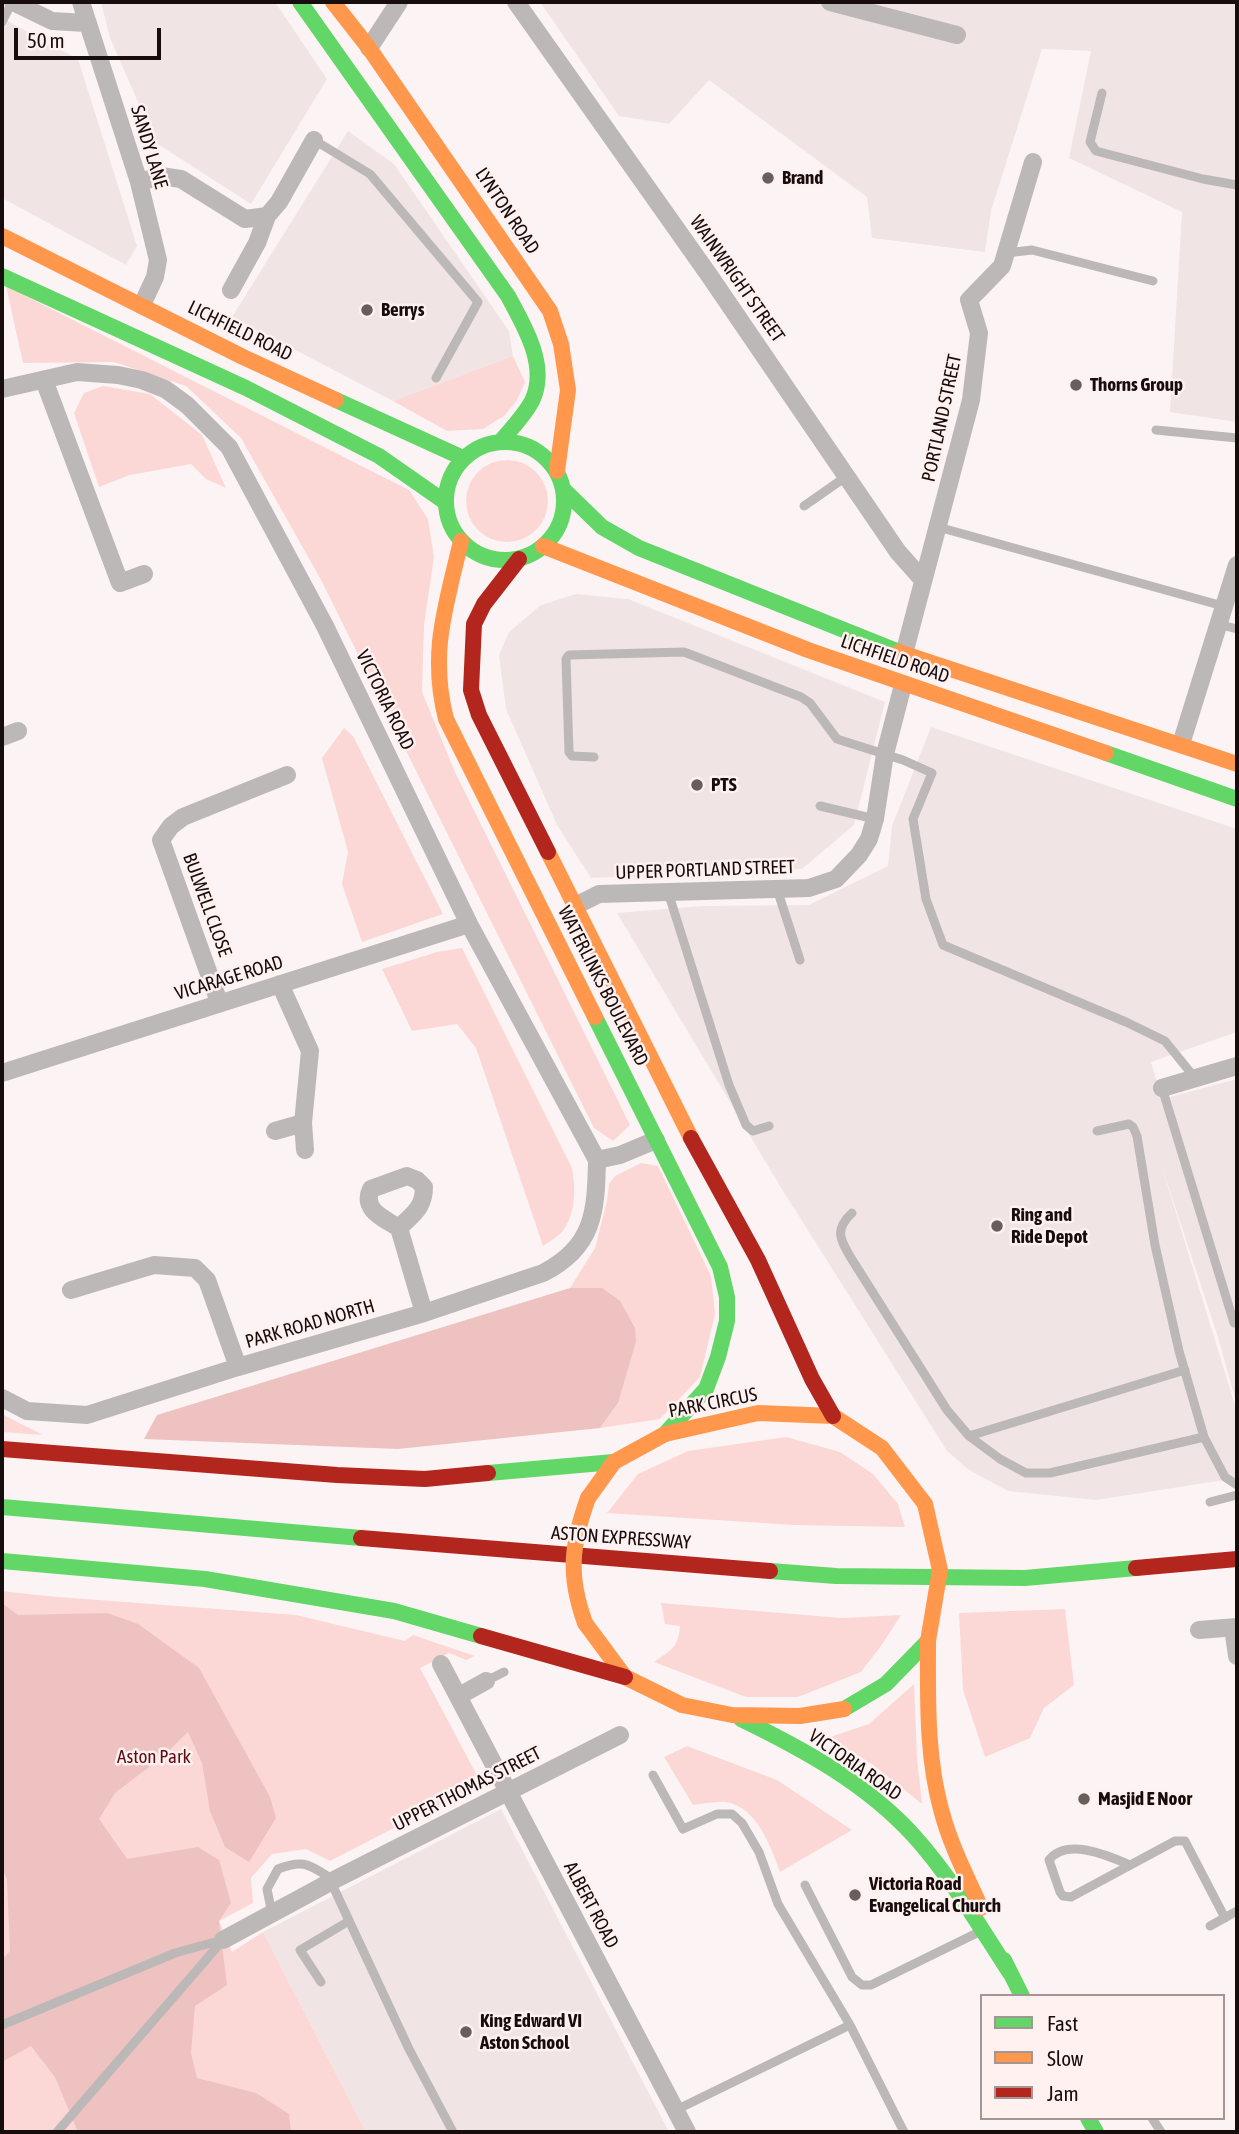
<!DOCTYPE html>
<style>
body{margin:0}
#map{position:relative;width:1239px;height:2134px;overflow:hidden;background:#fcf4f4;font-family:"Asap Condensed",sans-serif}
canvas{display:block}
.frame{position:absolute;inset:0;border:4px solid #180d0d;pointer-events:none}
.legend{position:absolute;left:980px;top:1994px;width:245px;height:126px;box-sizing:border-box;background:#fff1f0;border:2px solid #a39695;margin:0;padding:9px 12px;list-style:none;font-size:21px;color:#180d0d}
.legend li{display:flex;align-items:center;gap:14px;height:35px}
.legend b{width:35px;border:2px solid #a39695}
.scale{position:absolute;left:14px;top:28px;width:147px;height:32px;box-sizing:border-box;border:4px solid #180d0d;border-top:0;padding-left:9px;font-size:21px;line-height:24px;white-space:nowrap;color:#180d0d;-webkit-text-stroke:5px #fff1f0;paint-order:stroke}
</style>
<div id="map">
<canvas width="1239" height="2134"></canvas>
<div class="frame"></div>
<ul class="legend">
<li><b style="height:9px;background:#63d668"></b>Fast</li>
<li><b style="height:9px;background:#ff974d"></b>Slow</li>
<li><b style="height:9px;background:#b3261e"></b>Jam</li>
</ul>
<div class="scale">50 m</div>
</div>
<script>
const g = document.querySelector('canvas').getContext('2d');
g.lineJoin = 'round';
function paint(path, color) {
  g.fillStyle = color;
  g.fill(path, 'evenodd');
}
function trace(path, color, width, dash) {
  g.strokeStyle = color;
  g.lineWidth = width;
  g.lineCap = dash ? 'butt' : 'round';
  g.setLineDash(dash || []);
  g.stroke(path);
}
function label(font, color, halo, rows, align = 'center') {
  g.font = font + ' "Asap Condensed",sans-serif';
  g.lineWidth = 5;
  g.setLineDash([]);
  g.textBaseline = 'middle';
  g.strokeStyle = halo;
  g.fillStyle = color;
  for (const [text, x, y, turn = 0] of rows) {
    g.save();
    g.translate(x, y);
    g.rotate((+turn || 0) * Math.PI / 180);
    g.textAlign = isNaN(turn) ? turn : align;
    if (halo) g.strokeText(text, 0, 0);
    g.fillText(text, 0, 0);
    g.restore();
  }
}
paint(new Path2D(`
 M101 2H275L327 79 251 204 156 143 110 38Z
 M540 2H1237V422L1170 412 1182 212 1069 158 1091 51 1042 49 991 211 985 252 872 238 867 197 709 80 669 124 619 116Z
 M2 18 78 59 137 246 126 265 2 198Z
 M348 131 394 164 509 331 513 356 393 401 232 317Z
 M576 594 628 599 885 702 854 825 802 869 591 878 557 825 506 709 499 655 509 632 541 605Z
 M931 727 1237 829V1032L1151 1062 1162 1099 1237 1079V1406L1218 1337 1161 1164 1237 1412V1478L1096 1500 1008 1491 969 1470 947 1451 780 1186 617 913 702 906 809 905 888 866 892 826Z
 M501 1809 669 2132H366L263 1932Z`), '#f1e4e4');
paint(new Path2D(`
 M6 286 409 490 428 519 434 557 424 625 422 692 455 772 630 1125 613 1141 594 1128 320 578 241 438 186 386 114 362 23 363Z
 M513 356 525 382 517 400 505 415 483 429 447 431 393 401Z
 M103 386 150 394 202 435 226 488 206 479 191 464 130 475 99 487 74 413 84 393Z
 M466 501a41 41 0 1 1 82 0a41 41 0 1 1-82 0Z
 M344 728 353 736 443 914 362 942 342 884 348 852 322 758Z
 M462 948 572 1168C576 1189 576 1216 561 1233 556 1238 548 1242 543 1246L476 1048 457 1024 412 1031 382 969 437 952Z
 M641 1163 658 1166 711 1276 715 1314 700 1377 660 1419 600 1428 618 1403 602 1288H570L595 1248 607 1201 609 1184 615 1176Z
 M2 1414 43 1435 2 1432Z
 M786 1437 840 1452 873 1474 898 1504 905 1527 794 1525 607 1513 638 1474 688 1451Z
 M2 1591 46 1596 296 1615 405 1641 413 1635 475 1656 466 1660 449 1653 420 1668 481 1783 330 1861 306 1849 272 1854 251 1878 253 1903 219 1921 232 1952 263 1932 366 2132H2Z
 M661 1603 842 1618 901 1615 881 1646 861 1672 798 1697H746L654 1662C671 1650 678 1648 680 1626L665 1624Z
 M1065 1609 1074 1685 1044 1708 1030 1738 985 1757 963 1690 959 1613Z
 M914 1684 917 1758 922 1804 872 1764 827 1738 869 1724Z
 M687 1746 777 1780 852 1830 780 1872C771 1847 757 1807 726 1802 716 1801 703 1804 693 1805L664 1757Z`), '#fbd8d6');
paint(new Path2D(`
 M570 1288H602L620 1301 635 1328 636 1341 618 1403 600 1428 398 1449 144 1439 157 1415Z
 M2 1603 18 1615 107 1613 138 1624 199 1668 270 1797 276 1818 249 1862 225 1847 210 1811 202 1763 188 1732 162 1757 115 1793 99 1819 127 1859 198 1847 219 1860 231 1903 219 1921 227 1985 195 2006 191 2053 197 2078 256 2093 289 2114 291 2132H78L55 2077 31 2046 2 2062V1960L10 1951 7 1879 2 1868Z`), '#edc2c0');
trace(new Path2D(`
 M2 22 12 2
 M1102 93 1090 142 1096 151 1203 179 1237 185
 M314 140 370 174 478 302 436 378
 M1006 253 1032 250 1153 281
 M1156 430 1237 438
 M804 506 847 476
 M938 527 1223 606
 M1218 624 1237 629
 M594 757 572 756 569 752 566 659 569 655 684 652 801 697 810 703 837 739 903 760 932 773 913 819 926 899 943 945 1126 1022 1165 1041 1195 1078
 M820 806 875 819
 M777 889 800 960
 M668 892 729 1085 746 1125 753 1131 769 1126
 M1162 1088 1234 1323
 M1097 1131 1129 1124 1133 1127 1137 1136 1155 1245 1179 1351 1204 1437 1225 1477 1237 1485
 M852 1213C834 1230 840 1239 851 1258L947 1410 969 1436 1000 1459 1026 1473H1050L1204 1437
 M969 1436 1185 1370
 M1210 1502 1237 1495
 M486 1681 504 1672
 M653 1775 683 1829 717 1814H732L742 1823 759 1852 778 1904 850 2025 904 2132
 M1130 1865C1109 1856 1067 1837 1049 1860L1060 1892 1063 1896 1071 1897 1175 1841H1185L1225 1918
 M331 1882 409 2049 453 2132
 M805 1885 852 1977 862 1985H871L981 1931
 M272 1914 267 1889 278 1869C306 1858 310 1866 334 1880
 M1210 1926 1237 1911
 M321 1982 300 1950 349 1921
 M2 2025 175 1953 222 1940
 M676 2110 850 2025
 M1152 2118 1161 2132
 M57 2132 223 1940`), '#bdb8b8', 9);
trace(new Path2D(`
 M13 2 52 21 86 23
 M81 2 139 182 158 260 155 277 142 305
 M516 2 709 275 898 552 923 580
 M830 2 957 35
 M369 48 399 2
 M139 182 161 176 181 179 245 219 267 216
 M231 290 257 243 267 216 279 202 314 140
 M44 380 120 583 144 574
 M2 389 77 372 118 375 142 380 165 389 187 405 229 447 325 626 469 924 597 1160C596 1212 594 1247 543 1273L424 1313 238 1367 87 1415 27 1411 2 1398
 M904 654 971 400 979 333 969 300 1002 266 1033 162
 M2 737 18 731
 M1181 744 1237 565
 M575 906 599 894 809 888 836 879 859 855 869 839 875 819 885 754 903 685
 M280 984 310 1051 303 1123 305 1150
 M219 1002 161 840 171 826 183 817 287 775
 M2 1073 469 924
 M1162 1088 1237 1066
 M275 1131 303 1123
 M597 1160 620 1155 656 1140
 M407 1176 417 1180 424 1187C424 1208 413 1214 399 1228 385 1219 361 1210 371 1189Z
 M399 1228 424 1313
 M71 1290 154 1265 195 1268 207 1280 238 1367
 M1233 1628 1237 1656
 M1199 1630 1237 1627
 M441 1664 687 2132
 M459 1696 486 1681
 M223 1940 334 1880 620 1735`), '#bdb8b8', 18);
trace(new Path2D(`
 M300 2 508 296C524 326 549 366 532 401 524 416 512 428 501 441
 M2 276 246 388 379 456 445 502
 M336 400 463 458
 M446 501a59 59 0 1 1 118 0a59 59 0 1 1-118 0Z
 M564 490 602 527 639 548 899 652
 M1106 753 1237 799
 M595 1017 720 1267 727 1297V1321L718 1357 706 1389 665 1434
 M488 1473 614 1462
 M2 1507 361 1538
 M2 1561 205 1579 394 1611 481 1636
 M770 1571 836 1576 1025 1578 1136 1568
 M844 1709 886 1684 928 1641
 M741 1719C803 1749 867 1784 914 1836 951 1877 980 1927 1010 1973
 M1004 1960 1022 1996
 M1088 2118 1096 2132`), '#63d668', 16);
trace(new Path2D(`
 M333 2 369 48 550 311 561 344 568 390 557 471
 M2 236 243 357 336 400
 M461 541C446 606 429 652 446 719L595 1017
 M543 546 808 650 1106 753
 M899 652 1237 764
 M548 852 691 1138
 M588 1498 614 1462 665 1434 758 1413 833 1416 882 1448 925 1504
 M585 1623 625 1677 682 1705 732 1715 800 1716 844 1709
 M928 1641C928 1698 926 1757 942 1813 951 1846 967 1877 981 1908`), '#ff974d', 16);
trace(new Path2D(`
 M519 559 484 604 474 624 471 690 479 715 548 852
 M691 1138 758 1260 812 1379 833 1416
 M2 1449 337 1475 425 1479 488 1473
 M361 1538 770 1571
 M1136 1568 1237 1559
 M481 1636 625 1677`), '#b3261e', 16);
trace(new Path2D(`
 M925 1504 940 1570 928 1641
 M585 1623C568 1576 571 1545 588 1498`), '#ff974d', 16);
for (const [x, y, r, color] of [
 [768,178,7,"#685e5e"],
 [367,310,7,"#685e5e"],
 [1076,385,7,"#685e5e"],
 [697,785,7,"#685e5e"],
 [997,1226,7,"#685e5e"],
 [1084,1799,7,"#685e5e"],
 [855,1895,7,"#685e5e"],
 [466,2032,7,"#685e5e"]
]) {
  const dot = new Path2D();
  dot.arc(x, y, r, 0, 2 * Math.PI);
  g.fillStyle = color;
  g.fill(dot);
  trace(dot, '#fff1f0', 2.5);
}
label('19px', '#180d0d', '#fff1f0', [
 ["SANDY LANE",149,147,73],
 ["LYNTON ROAD",507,211,56],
 ["WAINWRIGHT STREET",737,279,55],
 ["LICHFIELD ROAD",240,331,26],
 ["PORTLAND STREET",942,418,-78],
 ["LICHFIELD ROAD",895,659,19],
 ["VICTORIA ROAD",385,700,64],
 ["UPPER PORTLAND STREET",705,870,-2],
 ["BULWELL CLOSE",207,905,70],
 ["VICARAGE ROAD",229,978,-17],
 ["WATERLINKS BOULEVARD",603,986,63],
 ["PARK ROAD NORTH",310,1324,-16],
 ["PARK CIRCUS",713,1403,-11],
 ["ASTON EXPRESSWAY",621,1538,4],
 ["VICTORIA ROAD",855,1765,35],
 ["UPPER THOMAS STREET",467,1789,-27],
 ["ALBERT ROAD",591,1905,62]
]);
label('bold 19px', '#180d0d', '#fff1f0', [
 ["Brand",782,178],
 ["Berrys",381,310],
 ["Thorns Group",1090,385],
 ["PTS",711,785],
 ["Ring and",1011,1215],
 ["Ride Depot",1011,1237],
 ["Masjid E Noor",1098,1799],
 ["Victoria Road",869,1884],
 ["Evangelical Church",869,1906],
 ["King Edward VI",480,2021],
 ["Aston School",480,2043]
], 'left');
label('19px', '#5f0c13', '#fff1f0', [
 ["Aston Park",154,1757]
]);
</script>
